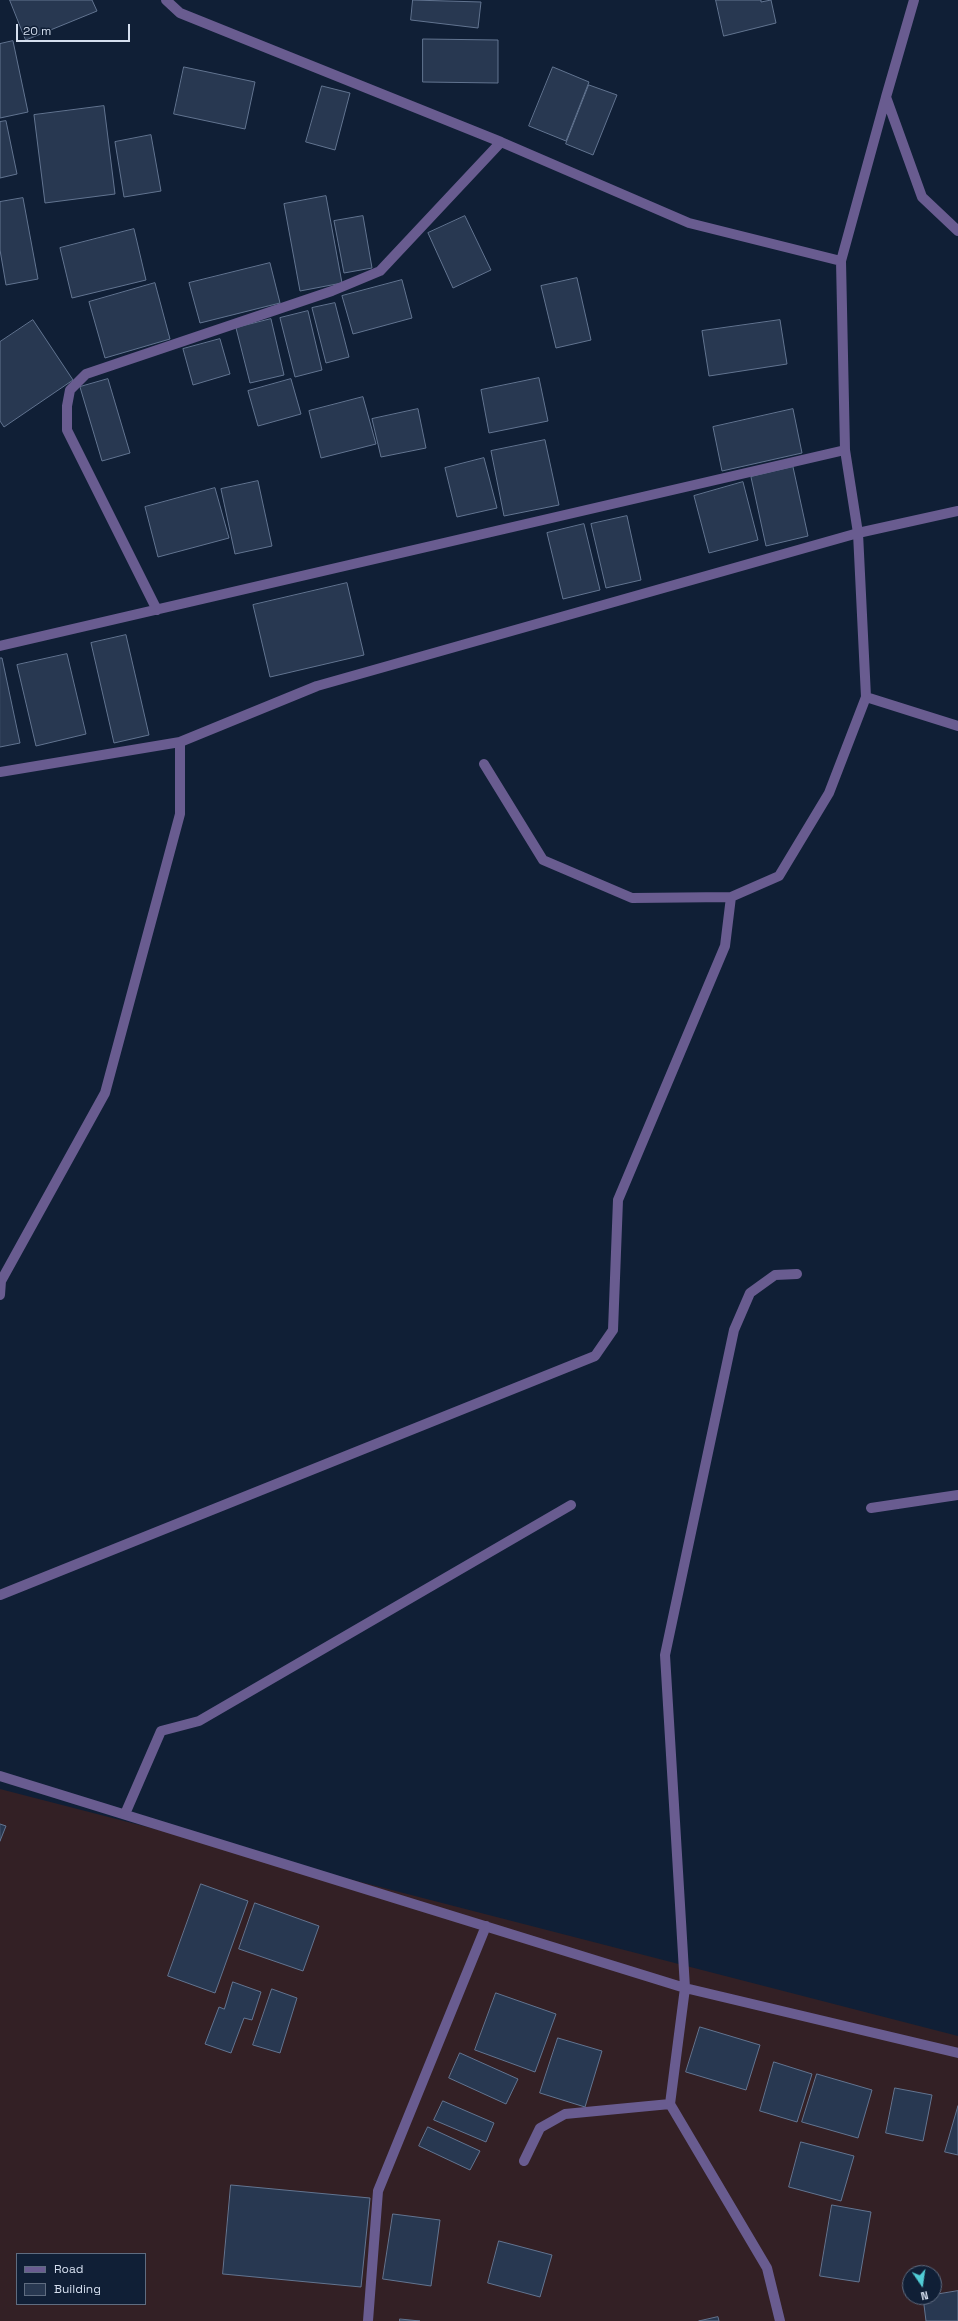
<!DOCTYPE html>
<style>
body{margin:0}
#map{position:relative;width:958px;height:2321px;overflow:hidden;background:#101f36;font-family:"Space Grotesk",sans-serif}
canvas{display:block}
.legend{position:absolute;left:16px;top:2253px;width:130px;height:52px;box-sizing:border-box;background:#101f36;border:1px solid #5f6c80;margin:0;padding:5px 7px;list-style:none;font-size:12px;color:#d5dfef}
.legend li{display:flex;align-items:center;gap:8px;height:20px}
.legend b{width:20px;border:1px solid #5f6c80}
.north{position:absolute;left:902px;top:2265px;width:40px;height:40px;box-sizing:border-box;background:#101f36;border:1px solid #5f6c80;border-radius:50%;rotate:167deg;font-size:11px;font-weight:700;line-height:16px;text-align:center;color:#d5dfef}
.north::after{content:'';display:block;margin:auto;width:14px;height:18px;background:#51ccd5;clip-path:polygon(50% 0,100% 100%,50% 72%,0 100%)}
.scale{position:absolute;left:16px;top:24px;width:114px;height:18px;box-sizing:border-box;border:2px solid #d5dfef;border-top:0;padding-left:5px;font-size:12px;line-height:14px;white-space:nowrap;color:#d5dfef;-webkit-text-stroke:3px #101f36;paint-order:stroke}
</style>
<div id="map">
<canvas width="958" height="2321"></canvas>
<ul class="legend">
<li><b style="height:5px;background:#695c90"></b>Road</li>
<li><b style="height:11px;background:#283851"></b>Building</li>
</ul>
<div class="north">N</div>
<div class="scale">20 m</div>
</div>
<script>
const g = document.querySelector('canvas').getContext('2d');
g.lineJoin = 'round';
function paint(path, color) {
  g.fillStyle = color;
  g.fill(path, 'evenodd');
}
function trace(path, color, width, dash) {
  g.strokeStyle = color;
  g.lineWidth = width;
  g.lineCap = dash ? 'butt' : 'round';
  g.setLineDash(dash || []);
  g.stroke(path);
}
paint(new Path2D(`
 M0 1789 958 2036V2321H0ZM17 2254H145V2304H17ZM910 2273H934V2297H910Z`), '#332025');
const building = new Path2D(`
 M10 0H92L97 11 26 40Z
 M413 0 481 2 478 28 411 20Z
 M716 0H761V2L771 0 776 23 724 36Z
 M423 39 498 40V83L423 82Z
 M13 41 28 112 0 118V44Z
 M184 67 255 82 245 129 174 114Z
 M553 67 589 82 566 141 529 126Z
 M589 85 617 95 593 155 566 144Z
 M322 86 350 93 335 150 306 142Z
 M104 106 115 194 45 203 34 115Z
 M6 121 17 174 0 178V122Z
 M151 135 161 191 124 197 115 142Z
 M326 196 342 283 300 291 284 204Z
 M23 198 38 279 6 285 0 250V202Z
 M363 216 372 268 344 273 334 221Z
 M465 216 491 270 453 288 428 233Z
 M134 229 146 280 72 298 60 248Z
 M270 263 280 303 200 323 189 283Z
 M577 278 591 340 556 348 541 286Z
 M402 280 412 318 353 334 342 296Z
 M155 283 170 339 105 358 89 302Z
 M335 303 349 357 326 363 312 308Z
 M308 311 322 370 295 377 280 318Z
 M271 319 284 375 250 383 236 328Z
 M33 320 73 380 4 427 0 421V342Z
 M780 320 787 364 709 376 702 331Z
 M220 339 230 374 193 385 183 349Z
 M539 378 548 421 489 433 481 390Z
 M108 379 130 453 102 461 80 387Z
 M291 379 301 414 258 426 248 391Z
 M363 397 376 444 321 458 309 411Z
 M418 409 426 448 381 457 372 419Z
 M793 409 802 453 722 471 713 427Z
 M545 440 559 505 504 516 491 451Z
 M484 458 497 508 457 517 445 468Z
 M793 467 808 536 766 546 751 477Z
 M258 481 272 546 235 554 221 489Z
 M743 482 758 540 709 553 694 496Z
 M215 488 229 538 158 557 145 507Z
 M627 516 641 580 606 588 591 524Z
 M584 524 600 590 563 599 547 533Z
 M347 583 364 655 270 677 253 605Z
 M126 635 149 735 114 743 91 643Z
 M67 654 86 734 36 746 17 665Z
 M0 658H2L20 743 0 747Z
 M0 1824 6 1826 0 1841Z
 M201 1884 248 1901 215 1993 168 1976Z
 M255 1903 319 1926 303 1971 239 1949Z
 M233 1982 261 1992 252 2020 244 2018 231 2053 205 2044 219 2007 224 2009Z
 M272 1989 297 1998 280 2053 253 2045Z
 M496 1993 556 2014 535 2072 475 2050Z
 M700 2027 760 2045 746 2090 686 2072Z
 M558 2038 602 2051 585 2107 540 2093Z
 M460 2053 518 2079 506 2104 449 2078Z
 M774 2062 812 2074 797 2122 760 2111Z
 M817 2074 872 2090 858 2138 802 2122Z
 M895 2088 932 2095 923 2141 886 2133Z
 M443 2101 494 2123 486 2142 434 2120Z
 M958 2106V2155L945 2152Z
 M428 2127 480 2151 470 2170 419 2146Z
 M801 2142 854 2156 841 2201 789 2187Z
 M231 2185 370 2198 361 2287 223 2274Z
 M832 2205 871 2212 859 2282 820 2276Z
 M393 2214 440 2220 431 2286 383 2279Z
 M499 2241 552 2255 540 2297 488 2283Z
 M958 2291V2321H926L923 2297H934V2295Z
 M718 2317 719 2321H699Z
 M400 2319 420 2321H400Z`);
paint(building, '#283851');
trace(building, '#627490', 1);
trace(new Path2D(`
 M166 0 180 13 501 142 689 223 841 261
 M914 0 886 97 922 197 958 231
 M157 610 67 430V406L70 390 86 374 332 291 380 271 501 142
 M0 646 845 450
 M866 697 958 726
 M484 764 543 860 632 898 731 897 779 876 829 793 866 697 858 533 845 450 841 261 886 97
 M0 772 180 742 317 686 858 533 958 511
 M0 1295 1 1281 105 1093 180 814V742
 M871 1508 958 1495
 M0 1595 595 1356 613 1330 618 1200 725 946 731 897
 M0 1776 685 1988 958 2053
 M125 1814 161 1731 199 1721 571 1505
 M524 2161 540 2128 565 2114 670 2104
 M368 2321 378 2191 486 1926
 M780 2321 767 2268 670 2104 685 1988 665 1655 734 1330 750 1293 775 1275 797 1274`), '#695c90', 10);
</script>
